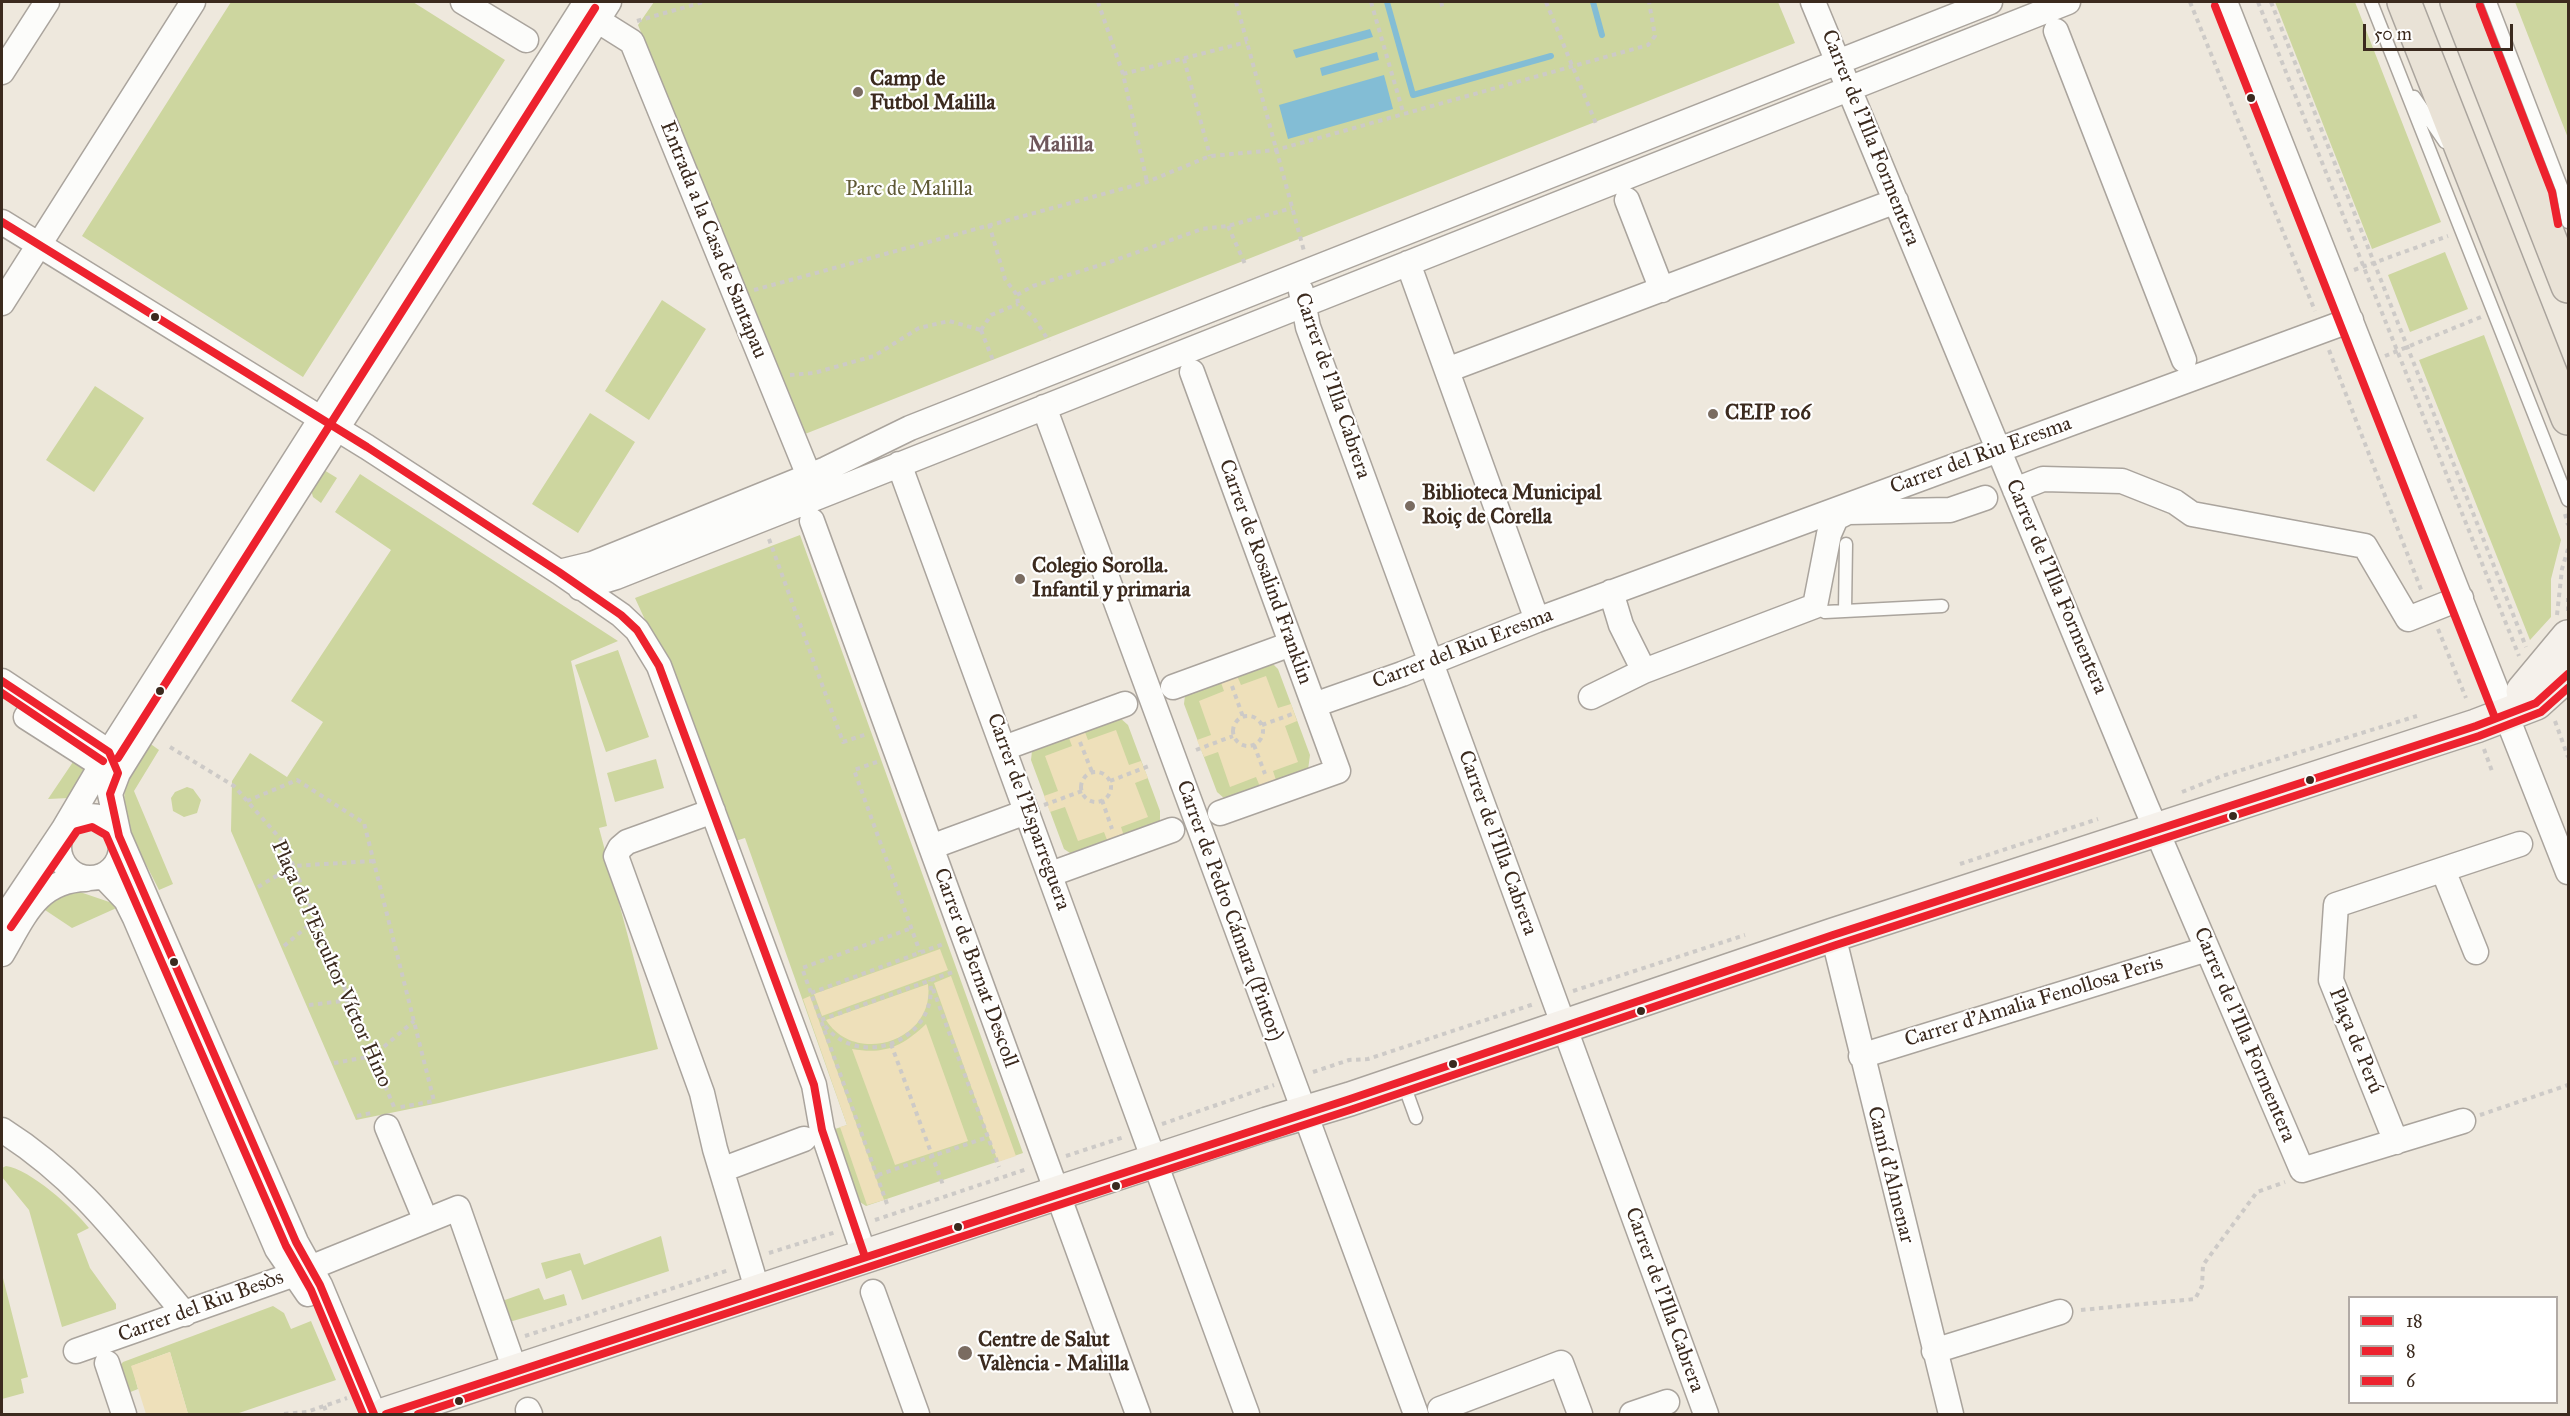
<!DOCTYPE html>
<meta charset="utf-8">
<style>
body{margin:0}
#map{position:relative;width:2570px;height:1416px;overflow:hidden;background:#eee8dd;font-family:"IM FELL Great Primer",serif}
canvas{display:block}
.frame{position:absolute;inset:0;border:3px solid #3b2a1e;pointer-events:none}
.legend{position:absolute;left:2348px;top:1296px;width:210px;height:108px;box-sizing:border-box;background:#fff;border:2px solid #b1aaa5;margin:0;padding:8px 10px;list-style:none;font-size:18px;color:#3b2a1e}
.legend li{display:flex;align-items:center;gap:12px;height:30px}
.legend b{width:30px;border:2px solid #b1aaa5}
.scale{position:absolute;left:2363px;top:24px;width:150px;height:27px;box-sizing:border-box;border:3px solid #3b2a1e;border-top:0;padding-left:8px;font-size:18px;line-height:21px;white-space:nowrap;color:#3b2a1e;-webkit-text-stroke:4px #fff;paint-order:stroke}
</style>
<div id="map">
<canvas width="2570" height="1416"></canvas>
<div class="frame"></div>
<ul class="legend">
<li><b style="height:8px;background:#ed222e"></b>18</li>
<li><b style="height:8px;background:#ed222e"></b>8</li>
<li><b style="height:8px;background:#ed222e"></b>6</li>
</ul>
<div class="scale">50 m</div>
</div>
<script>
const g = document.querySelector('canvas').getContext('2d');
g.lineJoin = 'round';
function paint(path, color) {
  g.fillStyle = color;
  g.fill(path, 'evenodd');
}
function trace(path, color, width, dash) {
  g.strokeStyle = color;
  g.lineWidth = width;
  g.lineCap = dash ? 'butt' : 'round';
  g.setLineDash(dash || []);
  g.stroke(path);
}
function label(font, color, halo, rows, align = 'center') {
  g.font = font + ' "IM FELL Great Primer",serif';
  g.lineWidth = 4.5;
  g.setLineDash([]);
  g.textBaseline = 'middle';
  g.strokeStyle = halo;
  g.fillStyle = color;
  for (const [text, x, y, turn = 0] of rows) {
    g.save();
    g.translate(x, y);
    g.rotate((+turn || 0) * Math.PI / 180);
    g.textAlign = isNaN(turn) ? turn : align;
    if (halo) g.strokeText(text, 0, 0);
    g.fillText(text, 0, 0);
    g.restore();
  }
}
paint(new Path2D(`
 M231 2H413L505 60 303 377 82 236Z
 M654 2H1778L1795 43 805 434 638 25Z
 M2275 2H2355L2441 222 2372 249Z
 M2515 2H2568V138Z
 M2445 252 2468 309 2410 332 2388 275Z
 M662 300 706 329 649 420 605 391Z
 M2484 335 2561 540 2551 579V617L2530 640 2419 360Z
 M95 386 144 418 94 492 46 460Z
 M590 413 635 442 578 533 532 504Z
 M324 470 337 478 321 503 313 497 311 490Z
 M360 474 618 641 571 661 607 826 599 828 658 1049 439 1103 356 1120 231 831 232 781 250 753 287 777 323 722 291 701 391 550 335 512Z
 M800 535 1023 1153 866 1206 857 1200 832 1130 847 1125 745 838 732 842 657 646 635 598Z
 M618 650 649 737 606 752 575 665Z
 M1271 662 1278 669 1310 755 1308 770 1225 799 1217 792 1184 704 1185 695Z
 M1119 717 1128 725 1160 811V821L1073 855 1064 849 1031 760 1032 751Z
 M148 742 159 750 134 791 173 884 159 890C145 860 117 818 126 784 129 769 141 755 148 742Z
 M75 759 86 770 69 798 48 799Z
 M656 759 664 788 615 802 607 773Z
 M187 787 193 789 201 800 197 813 184 817 173 811 171 798 175 792Z
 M80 892 121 906 72 928 42 908 58 894Z
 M6 1166C30 1169 74 1209 89 1228L77 1234 90 1268 116 1304V1309L62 1327 29 1210 2 1177V1168Z
 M661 1236 669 1271 582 1300 571 1270 546 1279 541 1263 580 1253 584 1265Z
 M2 1274 28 1377 21 1379 24 1393 2 1399Z
 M539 1288 544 1300 564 1294 567 1305 506 1323 502 1301Z
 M273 1306 284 1313 291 1329 311 1321 336 1380 236 1414H188L170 1352 132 1366 138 1389 128 1393 119 1367 123 1362Z`), '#cdd69f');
paint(new Path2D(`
 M1235 671 1241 685 1266 676 1278 708 1291 704 1297 721 1285 726 1298 762 1273 771 1277 783 1261 789 1256 777 1230 787 1218 752 1204 757 1197 740 1211 735 1199 701 1224 691 1219 677Z
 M1083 727 1088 740 1116 730 1129 765 1141 761 1148 778 1135 783 1148 817 1121 827 1125 839 1109 845 1104 832 1078 841 1065 807 1050 812 1044 796 1058 791 1045 756 1072 746 1067 733Z
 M940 949 948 970 822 1016 814 994Z
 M951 976 1016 1156 998 1162 934 983Z
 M928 984C936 1040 856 1067 826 1020Z
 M810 996 884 1200 867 1205 840 1127 847 1125 803 999Z
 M926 1024 968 1141 895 1165 852 1049C885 1055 903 1046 926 1024Z
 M170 1352 188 1414H146L131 1366Z`), '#eee0ba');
paint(new Path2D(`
 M1370 29 1373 37 1296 58 1293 50Z
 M1377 52 1379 60 1322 76 1320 68Z
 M1384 75 1393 109 1288 139 1279 105Z`), '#83bdd5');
trace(new Path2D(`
 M1387 2 1413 95 1551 56
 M1593 2 1602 35`), '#83bdd5', 6);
const lane = new Path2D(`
 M2371 2 2568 500
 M2490 2 2562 189 2568 222
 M2414 97 2445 142
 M1815 606 1825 612 1942 606
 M1845 611 1846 544
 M1403 1082 1416 1118`);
const street = new Path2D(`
 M463 2 526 40
 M1813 2 2146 806 2302 1170 2463 1121
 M2225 2 2568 872
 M597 20 632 42 809 476
 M2056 31 2184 360
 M2 72 47 2
 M1627 200 1662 290
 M2 222 367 447 559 572 621 615 637 630 659 666 793 1028 814 1085 822 1130 865 1257
 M1408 263 1537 620
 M1301 291 1308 327 1706 1414
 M2 303 193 2
 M1447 370 1896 201
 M1192 372 1338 771 1220 813
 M1044 407 1416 1414
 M899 464 1247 1414
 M2015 490 2043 479 2122 481 2175 502 2192 514 2365 546 2408 619 2461 598
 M812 521 1138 1414
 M592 564 583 572 580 588 616 577 2068 2
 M559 572 592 564 826 469 910 428 1990 2
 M1611 592 1621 625 1644 671 1815 606 1829 534 1836 518 1848 512 1950 510 1985 498
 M2 681 109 752 115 767
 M1173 687 1291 644
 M1591 697 1644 671
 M1314 705 1402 674 1537 620 2351 320
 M26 717 98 763
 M1004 748 1125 704
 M713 811 627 842 620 848 616 856 702 1093 715 1149 758 1292
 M59 847a31 31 0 1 1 62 0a31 31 0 1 1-62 0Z
 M931 847 1026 812
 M2443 870 2476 952
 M1051 874 1172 830
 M103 876 126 900 135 918 277 1249 308 1294
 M2 921 63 830 109 752 586 2
 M1833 935 1951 1414
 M2 954C24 917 37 880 86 879
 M1861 1056 2207 949
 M387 1127 426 1221
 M2 1130C81 1180 125 1243 185 1314
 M2396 1142 2331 980 2336 905 2520 844
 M732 1166 804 1139
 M873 1292 917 1414
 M76 1351 295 1274 458 1208 516 1373
 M1934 1351 2060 1312
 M107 1363 124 1414
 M1440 1409 1561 1363 1580 1414
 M528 1410 530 1414
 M374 1414 320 1285 296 1242 119 836 110 794 118 773 146 728 609 2
 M1632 1414 1667 1402`);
const secondary = new Path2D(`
 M2523 691 2568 637
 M386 1414 1267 1124 1350 1099 1833 935 2476 726 2536 703 2568 674`);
const primary = new Path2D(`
 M2404 2 2568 418
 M2457 2 2568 286`);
trace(lane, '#aaa49d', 15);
trace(street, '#aaa49d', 27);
trace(secondary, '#aaa49d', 36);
trace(primary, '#aaa49d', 36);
trace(new Path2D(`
 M1098 2 1123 74 1147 182
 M1236 2 1304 251
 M1371 2 1403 112
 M1441 2 1443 9
 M1546 2 1597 126
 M2190 2 2315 311
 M2258 2 2519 656
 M2271 2 2526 647
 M637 21 703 2
 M1184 59 1210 156
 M1123 74 1247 42
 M989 224 1005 279 1017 295 1018 304 1033 317 1049 341
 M1228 226 1245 264
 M2354 270 2448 236
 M754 290 1147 182 1210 156 1276 150 1648 45 1655 36 1649 2
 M1017 295 1033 286 1110 262 1202 229 1228 226 1292 208
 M981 330 991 315 1018 304
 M981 330 994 363
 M2329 350 2422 592
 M2385 356 2481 317
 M790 375 814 373 874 356 919 328 949 321 981 330
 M2565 514 2568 525
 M769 539 843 742 867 734
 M2568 611V598
 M2557 615 2562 569 2568 549
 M2438 629 2466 698
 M1232 686 1243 717
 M1233 731a15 15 0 1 1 30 0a15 15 0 1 1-30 0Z
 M2555 721 2568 757
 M1262 725 1295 713
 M1080 742 1092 772
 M1254 745 1265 774
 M170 747 234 786 284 843 394 1107
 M2484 749 2493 774
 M1196 750 1233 736
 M877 762 854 770 920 952
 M1081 787a15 15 0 1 1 30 0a15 15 0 1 1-30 0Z
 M1110 781 1149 766
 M2182 792 2222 776 2417 716
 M1102 800 1112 829
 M247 801 297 780 364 823 434 1101 396 1108
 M1044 805 1082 791
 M1960 864 2098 819
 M258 887 293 866 373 861
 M284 946 316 919
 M933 989 999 1167
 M1573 991 1745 935
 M811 993 946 943
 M309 1005 351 1000
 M821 1020 953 972
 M825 1026C862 1072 940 1038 930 980
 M891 1044 943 1185
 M334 1063 373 1056 414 1021
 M1313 1072 1349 1060 1368 1059 1534 1004
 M2480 1115 2568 1085
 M357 1116 371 1113
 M1162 1124 1274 1085
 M1066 1156 1124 1137
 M878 1175 988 1137
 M887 1204 802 968 912 928
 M875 1220 1027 1169
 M769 1253 836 1232
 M2081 1310 2195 1299 2202 1286 2203 1265 2257 1192 2285 1182
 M525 1336 729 1270
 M324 1406 327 1414
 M284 1414 307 1412 347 1398`), '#cdcac7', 4, [4.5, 4.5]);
trace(lane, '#fcfcfa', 12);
trace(street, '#fcfcfa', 24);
trace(secondary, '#f5f1eb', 33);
trace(primary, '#e9e2d6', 33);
trace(new Path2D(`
 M2 222 367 447 559 572 621 615 637 630 659 666 814 1085 822 1130 865 1257
 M2 681 109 752 118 773 110 794 119 836 296 1242 320 1285 374 1414
 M386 1414 1350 1099 1833 935 2476 726 2536 703 2568 674`), '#ed222e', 8);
trace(new Path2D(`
 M2215 6 2495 718
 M2480 6 2552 192 2558 224
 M11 927 77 831 92 827 106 835 286 1246 311 1290 363 1414
 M418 1414 1353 1109 1836 945 2479 736 2541 712 2568 688`), '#ed222e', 8);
trace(new Path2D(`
 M2 693 103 761
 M118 758 595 8`), '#ed222e', 8);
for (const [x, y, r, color] of [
 [858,92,6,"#7a6c61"],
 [2251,98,5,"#3b2a1e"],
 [155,317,5,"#3b2a1e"],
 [1713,414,6,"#7a6c61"],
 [1410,506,6,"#7a6c61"],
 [1020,579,6,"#7a6c61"],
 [160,691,5,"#3b2a1e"],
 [2310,780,5,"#3b2a1e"],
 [2233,816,5,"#3b2a1e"],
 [174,962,5,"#3b2a1e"],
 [1641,1011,5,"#3b2a1e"],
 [1453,1064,5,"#3b2a1e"],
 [1116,1186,5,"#3b2a1e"],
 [958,1227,5,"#3b2a1e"],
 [965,1353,8,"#7a6c61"],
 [459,1401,5,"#3b2a1e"]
]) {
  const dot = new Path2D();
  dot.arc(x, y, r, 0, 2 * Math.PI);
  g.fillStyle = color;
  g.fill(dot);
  trace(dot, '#fff', 2);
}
label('bold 21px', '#3b2a1e', '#fff', [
 ["Camp de",870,80],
 ["Futbol Malilla",870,104],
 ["CEIP 106",1725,414],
 ["Biblioteca Municipal",1422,494],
 ["Roiç de Corella",1422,518],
 ["Colegio Sorolla.",1032,567],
 ["Infantil y primaria",1032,591],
 ["Centre de Salut",978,1341],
 ["València - Malilla",978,1365]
], 'left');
label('21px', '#3b2a1e', '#fff', [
 ["Carrer de l'Illa Formentera",1870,138,68],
 ["Entrada a la Casa de Santapau",713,240,68],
 ["Carrer de l'Illa Cabrera",1332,386,71],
 ["Carrer del Riu Eresma",1981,456,-20],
 ["Carrer de Rosalind Franklin",1265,572,70],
 ["Carrer de l'Illa Formentera",2056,587,67],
 ["Carrer del Riu Eresma",1463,649,-21],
 ["Carrer de l'Esparreguera",1028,812,70],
 ["Carrer de l'Illa Cabrera",1497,843,70],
 ["Carrer de Pedro Cámara (Pintor)",1229,911,70],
 ["Plaça de l'Escultor Víctor Hino",331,964,66],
 ["Carrer de Bernat Descoll",975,968,70],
 ["Carrer d'Amalia Fenollosa Peris",2034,1002,-17],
 ["Carrer de l'Illa Formentera",2244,1035,67],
 ["Plaça de Perú",2355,1041,68],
 ["Camí d'Almenar",1890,1175,76],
 ["Carrer de l'Illa Cabrera",1664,1300,70],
 ["Carrer del Riu Besòs",201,1307,-20]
]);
label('21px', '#5f5936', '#fff', [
 ["Parc de Malilla",909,190]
]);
label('bold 22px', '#6f575b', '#fff', [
 ["Malilla",1061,146]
]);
</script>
